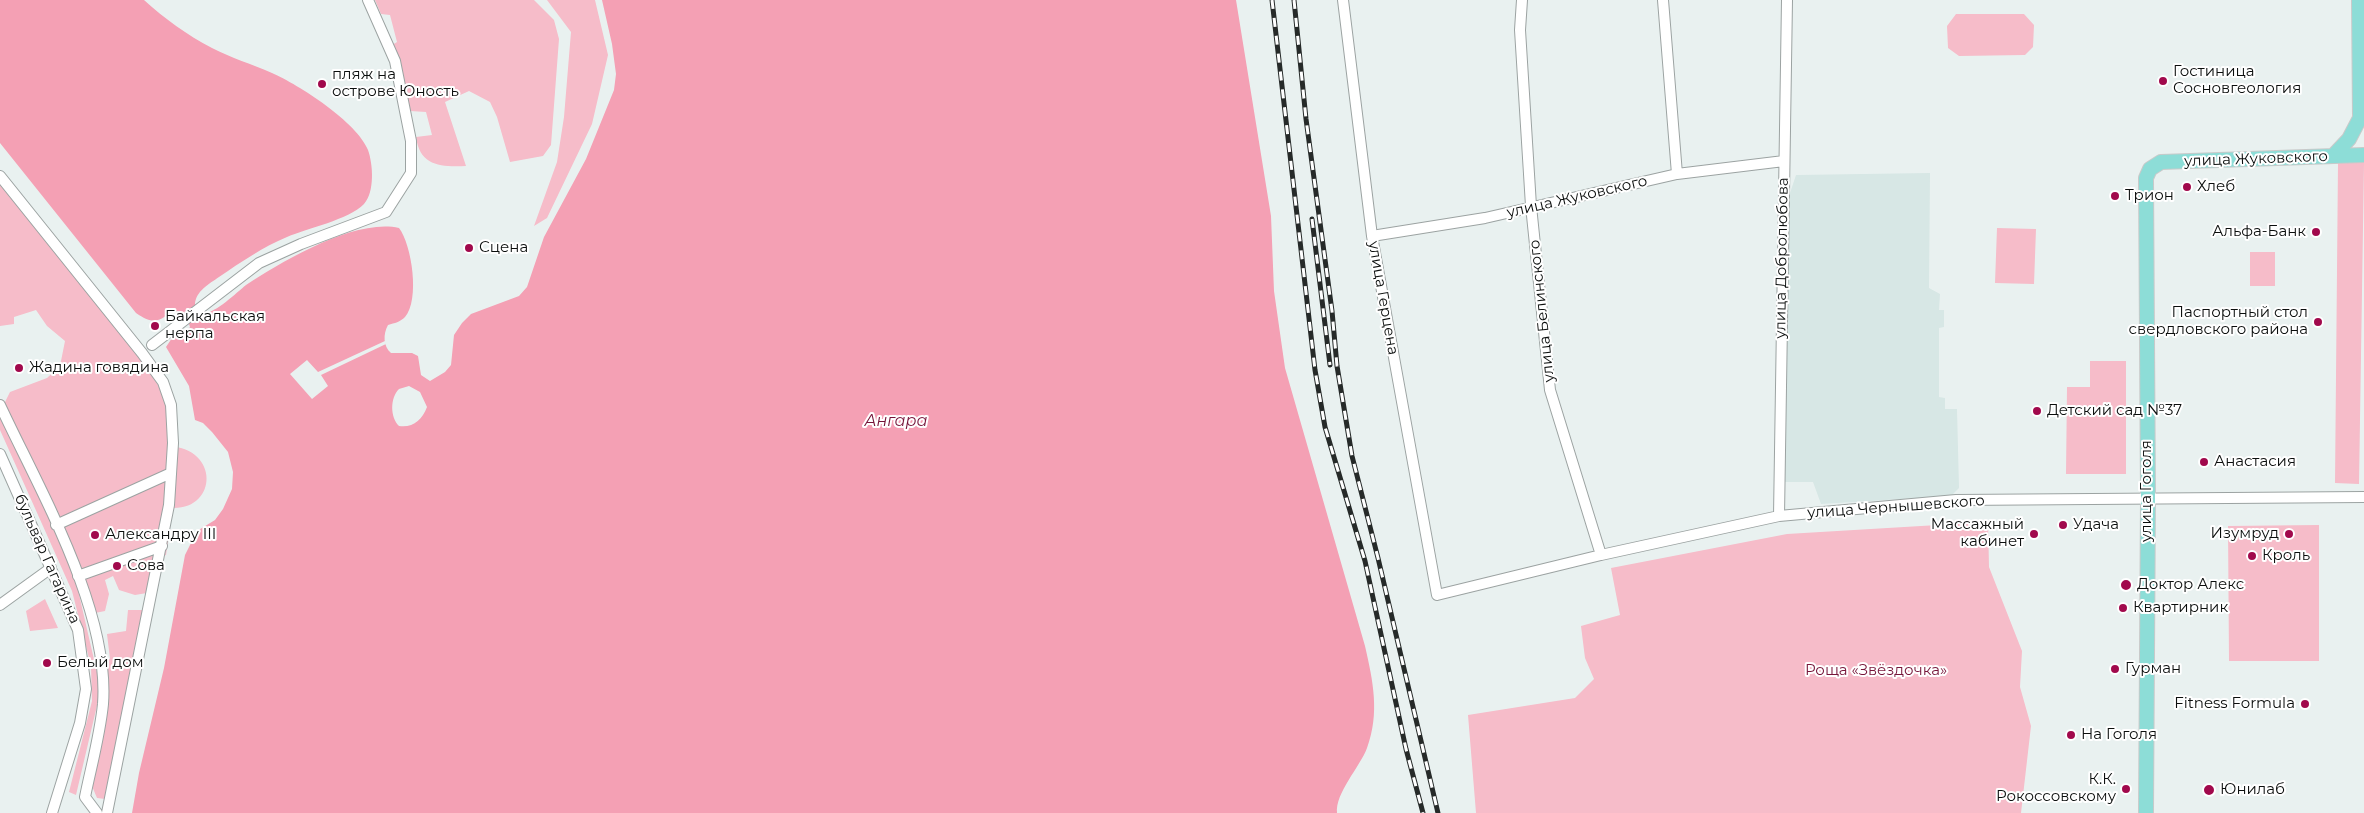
<!DOCTYPE html>
<meta charset="utf-8">
<style>
body{margin:0}
canvas{display:block;background:#e9f1f0}
</style>
<canvas width="2364" height="813"></canvas>
<script>
const g = document.querySelector('canvas').getContext('2d');
g.lineJoin = 'round';
function paint(path, color) {
  g.fillStyle = color;
  g.fill(path, 'evenodd');
}
function trace(path, color, width, dash) {
  g.strokeStyle = color;
  g.lineWidth = width;
  g.lineCap = dash ? 'butt' : 'round';
  g.setLineDash(dash || []);
  g.stroke(path);
}
function label(font, color, halo, rows, align = 'center') {
  g.font = font + ' Montserrat,sans-serif';
  g.lineWidth = 4;
  g.setLineDash([]);
  g.textBaseline = 'middle';
  g.strokeStyle = halo;
  g.fillStyle = color;
  for (const [text, x, y, turn = 0] of rows) {
    g.save();
    g.translate(x, y);
    g.rotate((+turn || 0) * Math.PI / 180);
    g.textAlign = isNaN(turn) ? turn : align;
    if (halo) g.strokeText(text, 0, 0);
    g.fillText(text, 0, 0);
    g.restore();
  }
}
paint(new Path2D(`
 M1930 173 1929 288 1940 294 1939 310H1944V327L1939 328V397L1945 398V409H1957L1959 488 1951 496 1821 504 1813 482H1784L1788 199 1796 175Z`), '#d7e7e5');
paint(new Path2D(`
 M375 0H534L554 20 559 39 551 145 543 156 510 162 497 117 490 102 469 91 445 102 466 166C440 167 420 166 416 137L432 135 426 112 410 111 392 45 397 42 390 15 381 14Z
 M547 0H595L608 55 592 124 547 218 534 226 557 162 564 117 571 32Z
 M1956 14H2024L2034 25 2033 47 2025 55 1959 56 1948 48 1947 26Z
 M2338 163H2364L2359 484 2335 483Z
 M0 182 142 360 158 385 169 411V446C220 449 217 509 173 508L166 555 152 561 147 593 135 595 119 590 113 576 105 580 109 594 105 611 95 613 84 589 78 590 98 677 99 697 76 795 69 792 92 701 91 666 72 591 0 430V412L10 392 47 378 60 366 65 341 47 326 36 310 14 317V324L0 326Z
 M1997 228 2036 229 2034 284 1995 283Z
 M2250 252H2275V286H2250Z
 M2090 361H2126V474H2066L2067 387H2090Z
 M1988 522 1989 567 2022 651 2020 687 2031 726 2021 813H1476L1468 715 1575 698 1594 679 1585 658 1581 626 1620 615 1611 568 1787 534Z
 M2319 525V661H2229L2228 526Z
 M45 599 58 628 30 631 26 611Z
 M128 610H144L105 799 97 798 92 786 107 689 106 660 110 659 107 634 126 631Z`), '#f6bcc9');
paint(new Path2D(`
 M0 0H144C165 19 187 35 212 48 231 58 252 64 272 73 299 85 357 122 368 150 373 164 375 192 364 204 348 220 308 228 287 237 263 247 241 262 219 277 209 284 196 291 195 304L202 313C214 315 236 293 246 285 283 261 355 218 399 228 412 245 420 300 405 317 400 322 395 323 388 325 383 334 383 346 391 353H412L418 356 421 375 430 381 445 372 451 365 454 335 462 323 471 314 519 296 527 287 544 237 586 159 614 90 616 74 612 44 602 0H1236L1271 216 1274 291 1285 368 1365 646C1373 681 1380 713 1367 748 1360 767 1335 793 1337 813H132L139 773 164 668 185 555 197 531 215 520 223 509 232 489 233 472 228 452 212 432 203 423 195 420 189 386 166 347 174 335 188 330 190 327 188 321 178 311C161 314 160 330 136 313L0 143ZM409 386 420 392 427 407C422 420 413 428 399 426 390 417 390 398 399 389Z`), '#f4a0b4');
paint(new Path2D(`
 M385 341 386 344 321 375 328 386 312 399 290 374 307 360 318 372Z`), '#e9f1f0');
const minor = new Path2D(`
 M1343 0 1372 236 1437 595 1601 555 1779 516 1956 500 2364 497
 M1522 0 1520 30 1531 206 1550 390 1601 555
 M1663 0 1677 174
 M0 176 142 353 163 382 171 405 173 443 169 505 107 813
 M1372 236 1485 218 1677 174 1784 161
 M152 345 259 263 301 244 386 212 411 173V141L395 61 368 0
 M0 405C39 489 110 610 103 704 100 735 91 767 85 797L97 813
 M0 454 78 630 86 689 80 723 52 813
 M1779 516 1787 0
 M56 525 171 473
 M78 576 162 546
 M0 605 51 568`);
const major = new Path2D(`
 M2333 156 2349 139 2360 118 2359 0
 M2146 813 2148 498 2146 178 2150 169 2161 162 2364 155`);
trace(minor, '#9ca3a2', 12);
trace(major, '#c9caca', 16);
trace(minor, '#fff', 10);
trace(major, '#8dddd7', 14);
const rail = new Path2D(`
 M1272 0 1315 370 1325 427 1365 561 1406 749 1423 813
 M1294 0 1306 119 1332 311 1337 366 1352 456 1378 558 1438 813
 M1312 219 1330 365`);
trace(rail, '#262a29', 5);
trace(rail, '#fff', 3, [9]);
for (const [x, y, r, color] of [
 [2163,81,5,"#a1094c"],
 [322,84,5,"#a1094c"],
 [2187,187,5,"#a1094c"],
 [2115,196,5,"#a1094c"],
 [2316,232,5,"#a1094c"],
 [469,248,5,"#a1094c"],
 [2318,322,5,"#a1094c"],
 [155,326,5,"#a1094c"],
 [19,368,5,"#a1094c"],
 [2037,411,5,"#a1094c"],
 [2204,462,5,"#a1094c"],
 [2063,525,5,"#a1094c"],
 [2034,534,5,"#a1094c"],
 [2289,534,5,"#a1094c"],
 [95,535,5,"#a1094c"],
 [2252,556,5,"#a1094c"],
 [117,566,5,"#a1094c"],
 [2126,585,6,"#a1094c"],
 [2123,608,5,"#a1094c"],
 [47,663,5,"#a1094c"],
 [2115,669,5,"#a1094c"],
 [2305,704,5,"#a1094c"],
 [2071,735,5,"#a1094c"],
 [2126,789,5,"#a1094c"],
 [2209,790,6,"#a1094c"]
]) {
  const dot = new Path2D();
  dot.arc(x, y, r, 0, 2 * Math.PI);
  g.fillStyle = color;
  g.fill(dot);
  trace(dot, '#fff', 2);
}
label('15px', '#0b0e0d', '#fff', [
 ["Гостиница",2173,72],
 ["Сосновгеология",2173,89],
 ["пляж на",332,75],
 ["острове Юность",332,92],
 ["Хлеб",2197,187],
 ["Трион",2125,196],
 ["Альфа-Банк",2306,232,"right"],
 ["Сцена",479,248],
 ["Паспортный стол",2308,313,"right"],
 ["свердловского района",2308,330,"right"],
 ["Байкальская",165,317],
 ["нерпа",165,334],
 ["Жадина говядина",29,368],
 ["Детский сад №37",2047,411],
 ["Анастасия",2214,462],
 ["Массажный",2024,525,"right"],
 ["кабинет",2024,542,"right"],
 ["Удача",2073,525],
 ["Изумруд",2279,534,"right"],
 ["Александру III",105,535],
 ["Кроль",2262,556],
 ["Сова",127,566],
 ["Доктор Алекс",2137,585],
 ["Квартирник",2133,608],
 ["Белый дом",57,663],
 ["Гурман",2125,669],
 ["Fitness Formula",2295,704,"right"],
 ["На Гоголя",2081,735],
 ["К.К.",2116,780,"right"],
 ["Рокоссовскому",2116,797,"right"],
 ["Юнилаб",2220,790]
], 'left');
label('15px', '#0b0e0d', '#fff', [
 ["улица Жуковского",2256,159,-2],
 ["улица Жуковского",1577,197,-13],
 ["улица Добролюбова",1782,258,-89],
 ["улица Герцена",1383,298,80],
 ["улица Белинского",1542,311,-96],
 ["улица Гоголя",2147,491,-90],
 ["улица Чернышевского",1896,507,-4],
 ["бульвар Гагарина",47,559,66]
]);
label('15px', '#76163a', '#fff', [
 ["Роща «Звёздочка»",1876,671]
]);
label('italic 16px', '#741338', '#fff', [
 ["Ангара",896,421]
]);
</script>
